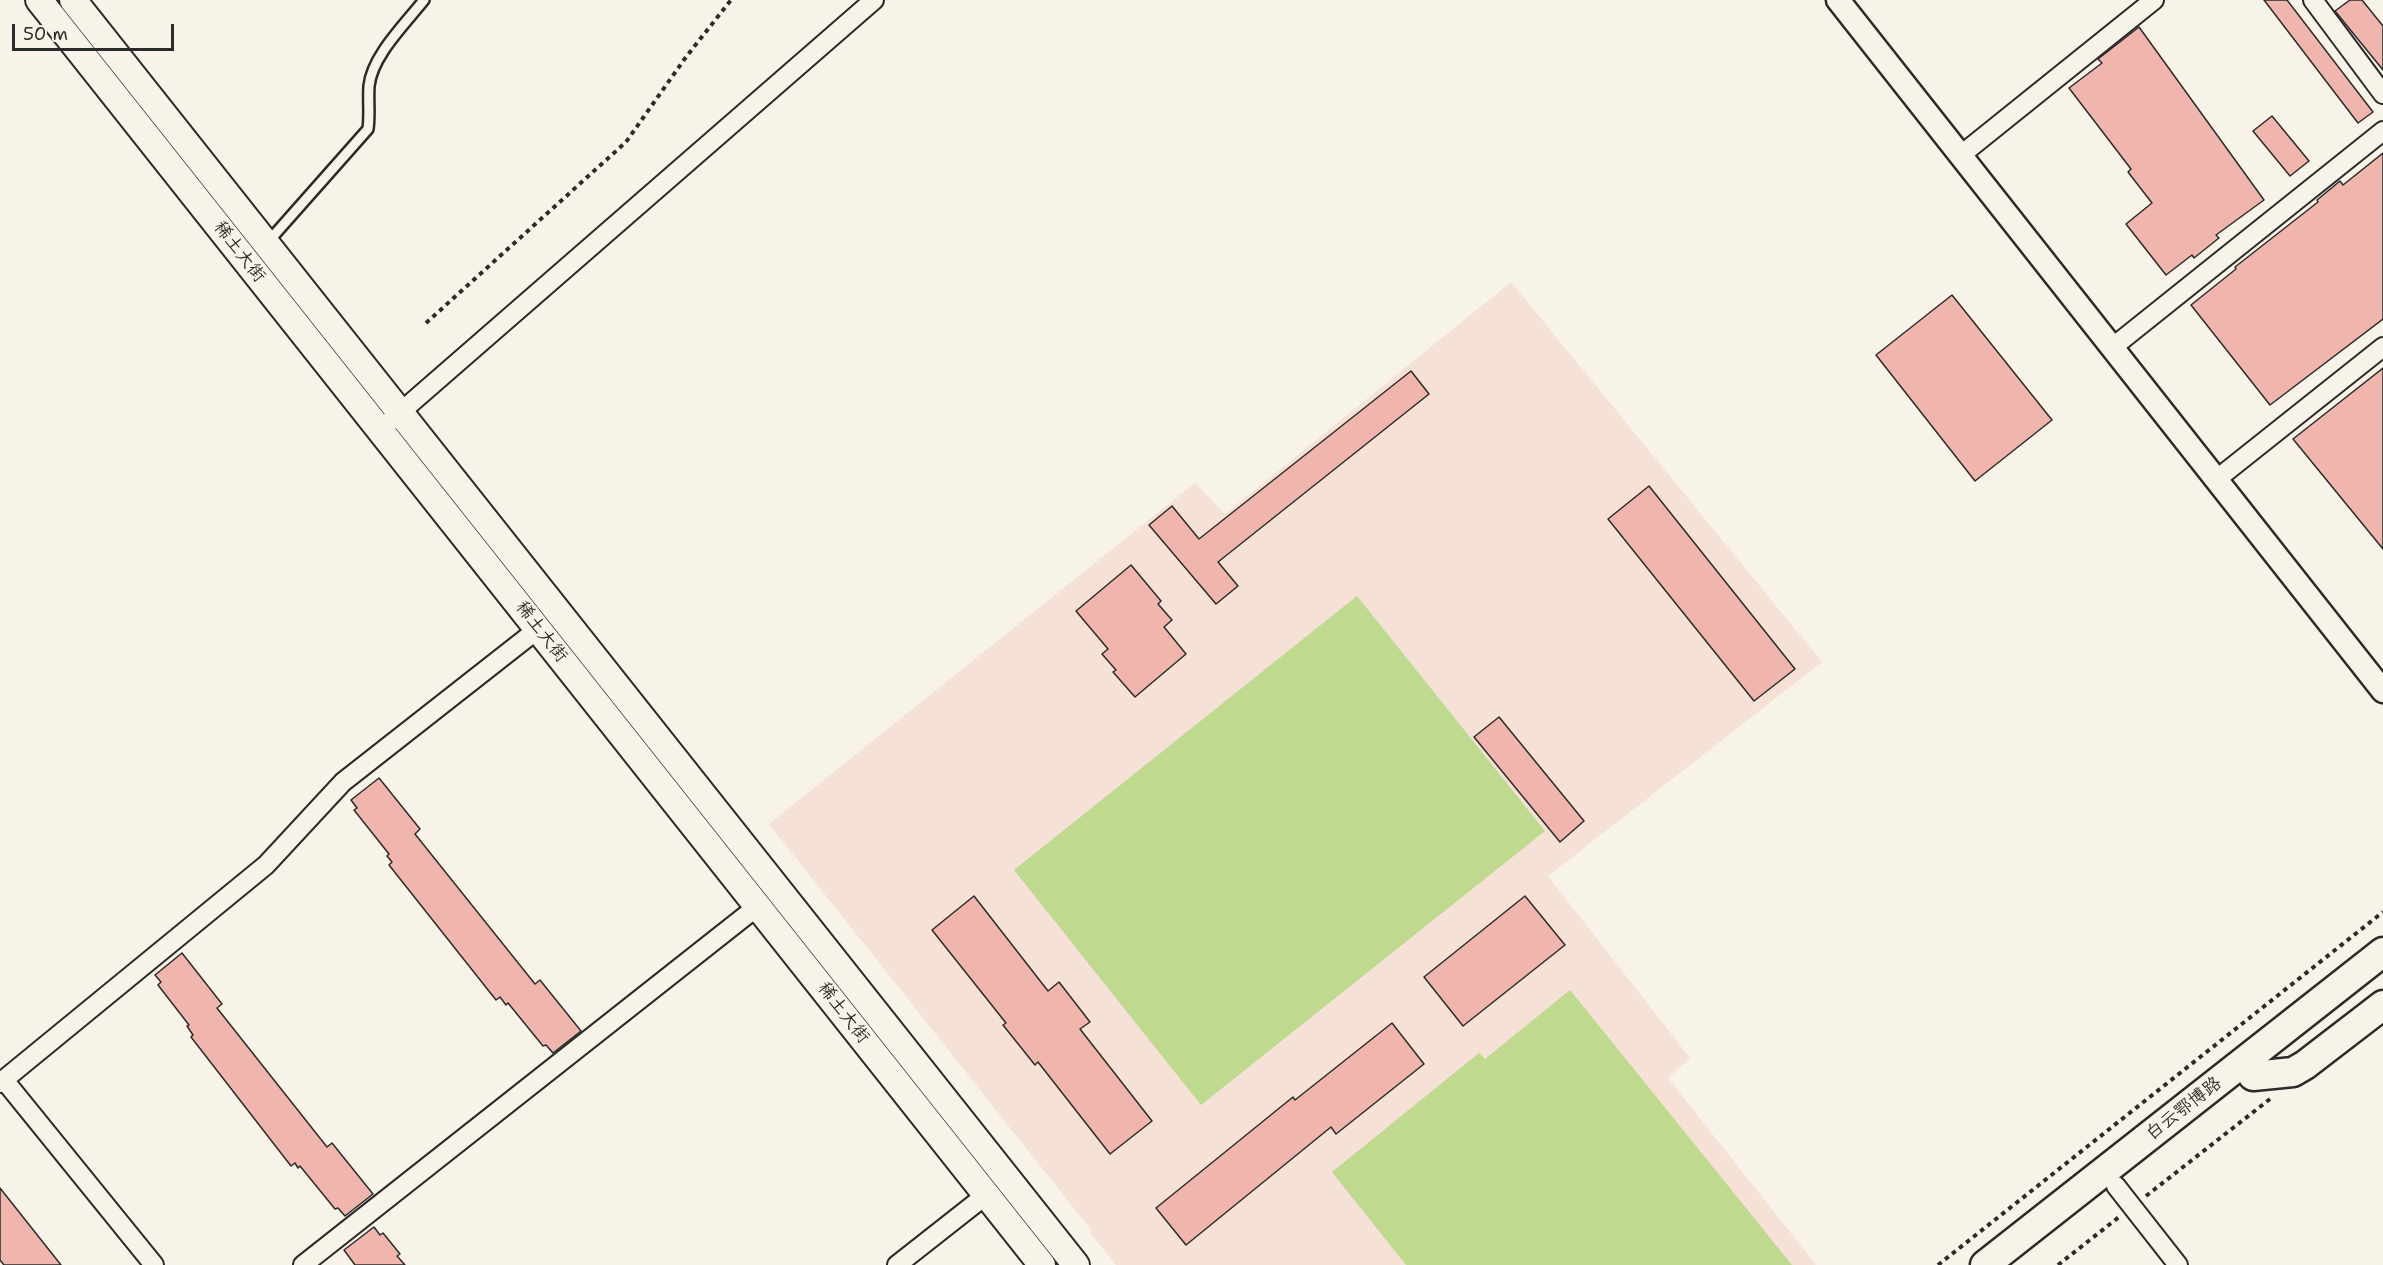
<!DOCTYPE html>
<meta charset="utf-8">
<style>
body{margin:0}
#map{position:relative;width:2383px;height:1265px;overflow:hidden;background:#f7f3e8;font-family:"Shantell Sans",sans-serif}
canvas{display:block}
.scale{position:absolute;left:12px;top:24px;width:162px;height:27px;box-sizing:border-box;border:3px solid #2b2b2b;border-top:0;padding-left:8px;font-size:18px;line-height:21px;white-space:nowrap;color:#2b2b2b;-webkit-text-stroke:4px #f7f3e8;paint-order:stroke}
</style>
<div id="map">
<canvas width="2383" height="1265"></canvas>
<div class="scale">50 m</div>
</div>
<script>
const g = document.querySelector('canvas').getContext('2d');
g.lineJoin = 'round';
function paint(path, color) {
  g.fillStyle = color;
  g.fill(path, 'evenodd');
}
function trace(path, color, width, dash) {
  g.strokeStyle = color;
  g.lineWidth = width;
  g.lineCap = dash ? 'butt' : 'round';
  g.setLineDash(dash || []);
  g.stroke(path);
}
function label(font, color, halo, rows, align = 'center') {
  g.font = font + ' "Shantell Sans","LXGW WenKai TC",sans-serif';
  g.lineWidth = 4.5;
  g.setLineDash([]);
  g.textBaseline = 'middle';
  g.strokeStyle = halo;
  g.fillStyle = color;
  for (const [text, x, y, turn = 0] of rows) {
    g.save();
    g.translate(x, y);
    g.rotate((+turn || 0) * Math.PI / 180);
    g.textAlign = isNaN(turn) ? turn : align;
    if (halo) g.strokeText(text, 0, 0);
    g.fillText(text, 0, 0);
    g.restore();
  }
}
paint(new Path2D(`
 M1511 282 1822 662 1548 876 1690 1058 1668 1078 1816 1265H1116L1090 1233 1092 1231 769 824 1195 483 1225 514Z`), '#f5e1d6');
paint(new Path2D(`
 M1357 596 1545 831 1201 1105 1014 870Z
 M1570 990 1792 1265H1406L1332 1172 1479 1053 1485 1059Z`), '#bfd98f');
const building = new Path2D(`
 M2264 0H2287L2373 112 2358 123Z
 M2350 0H2362L2383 26V70L2335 11Z
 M2139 27 2264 200 2216 235 2219 238 2194 258 2192 255 2166 275 2126 224 2152 203 2128 172 2131 169 2069 88 2102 63 2098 59Z
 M2272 116 2309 161 2290 176 2253 131Z
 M2383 153V319L2270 405 2191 305 2236 269 2235 267 2318 202 2317 200 2340 181 2343 185Z
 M1952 295 2052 420 1975 481 1876 355Z
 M2383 368V549L2293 439Z
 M1411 371 1429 394 1218 562 1238 586 1216 604 1149 525 1172 506 1199 539Z
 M1649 486 1795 669 1754 701 1608 519Z
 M1131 565 1161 601 1158 604 1172 620 1164 627 1186 654 1135 697 1113 672 1116 670 1102 654 1108 649 1076 611Z
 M1499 717 1584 821 1560 842 1474 737Z
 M379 778 420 829 415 834 535 984 540 980 581 1031 553 1053 546 1045 543 1046 508 1003 506 1005 500 997 496 1000 389 865 392 862 387 856 389 854 354 810 357 808 351 800Z
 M974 896 1048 991 1059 982 1090 1022 1080 1029 1152 1121 1110 1154 1038 1062 1035 1065 1003 1025 1006 1023 932 930Z
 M1525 896 1565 945 1463 1026 1424 977Z
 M182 953 222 1004 217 1008 327 1147 332 1143 373 1194 345 1216 338 1208 335 1209 300 1166 298 1168 295 1163 291 1166 191 1037 193 1035 187 1026 189 1025 158 985 161 982 155 975Z
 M1392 1023 1424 1064 1336 1134 1331 1127 1186 1245 1156 1208 1293 1097 1295 1100Z
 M0 1188 42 1241 61 1265H4L0 1260Z
 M374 1227 380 1235 383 1233 400 1254 397 1256 405 1265H355L344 1250Z`);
paint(building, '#f0b6ad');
trace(building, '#2b2b2b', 1.5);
const service = new Path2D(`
 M268 242 368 129C370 114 368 101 369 86 372 56 405 24 424 0`);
const minor = new Path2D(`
 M2313 0 2383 94
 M1961 155 2154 0
 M2113 347 2383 131
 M380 430 874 0
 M2217 479 2383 347
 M4 1080 154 1265
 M0 1083 266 865 343 782 538 629
 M2116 1186 2178 1265
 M303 1265 758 906
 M897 1265 986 1195`);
const tertiary = new Path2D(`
 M1838 0 2383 691`);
const secondary = new Path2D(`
 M39 0 1042 1265
 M73 0 1076 1265`);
const primary = new Path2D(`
 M2253 1076 2293 1072 2305 1065 2383 1005
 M1985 1265 2383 952`);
trace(service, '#2b2b2b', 14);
trace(minor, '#2b2b2b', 22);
trace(tertiary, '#2b2b2b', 27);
trace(secondary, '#2b2b2b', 30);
trace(primary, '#2b2b2b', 33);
trace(new Path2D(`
 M426 323 626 142 686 57 731 0
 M2146 1196 2270 1099
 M1938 1265 2383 912
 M2058 1265 2119 1217`), '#2b2b2b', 4, [4.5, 4.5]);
trace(service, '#f7f3e8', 9);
trace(minor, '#f7f3e8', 18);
trace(tertiary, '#f7f3e8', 22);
trace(secondary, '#f7f3e8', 26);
trace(primary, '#f7f3e8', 28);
label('18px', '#2b2b2b', '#f7f3e8', [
 ["稀土大街",239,252,52],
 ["稀土大街",541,632,52],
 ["稀土大街",843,1013,52],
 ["白云鄂博路",2184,1109,-38]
]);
</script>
